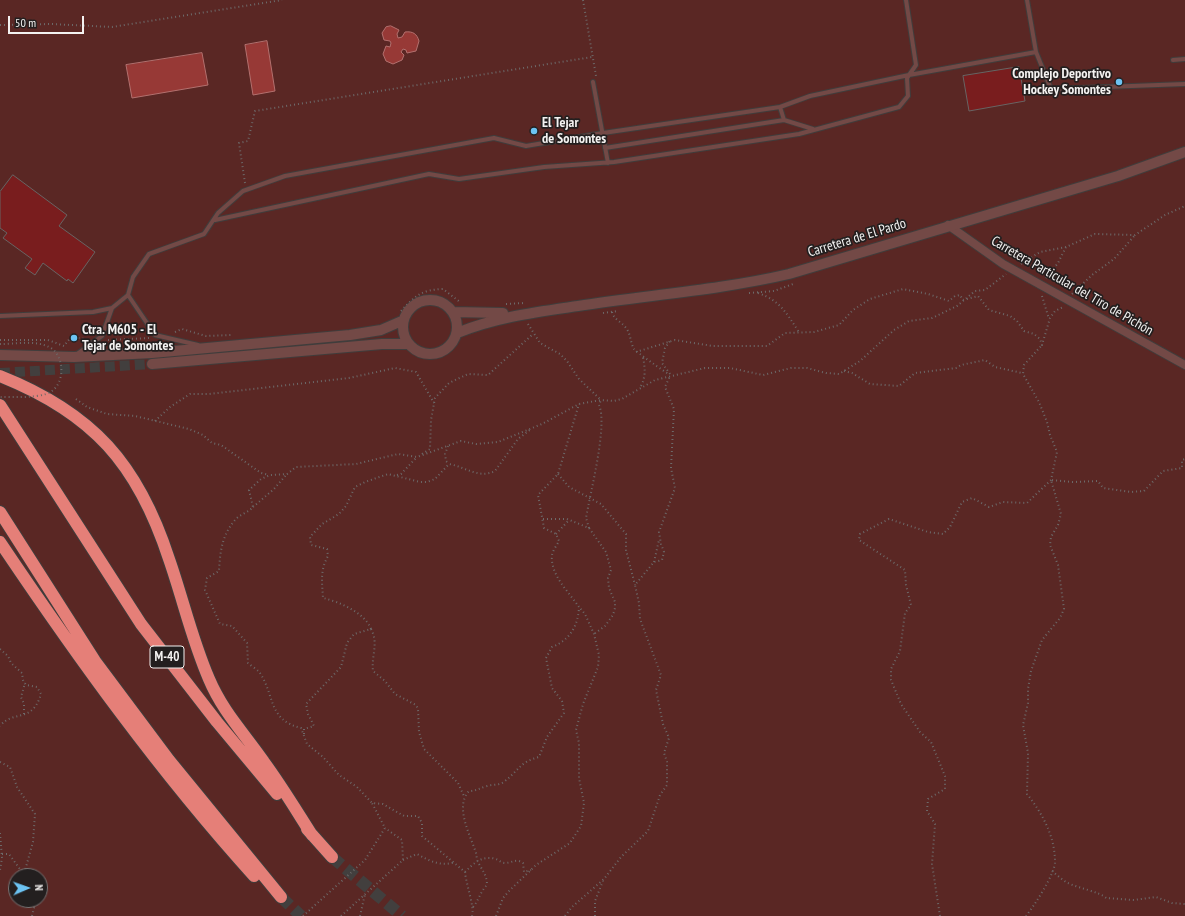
<!DOCTYPE html>
<meta charset="utf-8">
<style>
body{margin:0}
#map{position:relative;width:1185px;height:916px;overflow:hidden;background:#231f1f;font-family:"PT Sans Narrow",sans-serif}
canvas{display:block}
.north{position:absolute;left:8px;top:868px;width:40px;height:40px;box-sizing:border-box;background:#231f1f;border:1px solid #777373;border-radius:50%;rotate:88deg;font-size:11px;font-weight:700;line-height:16px;text-align:center;color:#f4f2f1}
.north::after{content:'';display:block;margin:auto;width:14px;height:18px;background:#6cc3f2;clip-path:polygon(50% 0,100% 100%,50% 72%,0 100%)}
.scale{position:absolute;left:8px;top:16px;width:76px;height:18px;box-sizing:border-box;border:2px solid #f4f2f1;border-top:0;padding-left:5px;font-size:12px;line-height:14px;white-space:nowrap;color:#f4f2f1;-webkit-text-stroke:3px #231f1f;paint-order:stroke}
</style>
<div id="map">
<canvas width="1185" height="916"></canvas>
<div class="north">N</div>
<div class="scale">50 m</div>
</div>
<script>
const g = document.querySelector('canvas').getContext('2d');
g.lineJoin = 'round';
function paint(path, color) {
  g.fillStyle = color;
  g.fill(path, 'evenodd');
}
function trace(path, color, width, dash) {
  g.strokeStyle = color;
  g.lineWidth = width;
  g.lineCap = dash ? 'butt' : 'round';
  g.setLineDash(dash || []);
  g.stroke(path);
}
function label(font, color, halo, rows, align = 'center') {
  g.font = font + ' "PT Sans Narrow",sans-serif';
  g.lineWidth = 3.5;
  g.setLineDash([]);
  g.textBaseline = 'middle';
  g.strokeStyle = halo;
  g.fillStyle = color;
  for (const [text, x, y, turn = 0] of rows) {
    g.save();
    g.translate(x, y);
    g.rotate((+turn || 0) * Math.PI / 180);
    g.textAlign = isNaN(turn) ? turn : align;
    if (halo) g.strokeText(text, 0, 0);
    g.fillText(text, 0, 0);
    g.restore();
  }
}
paint(new Path2D(`
 M0 0H1185V916H0ZM16 876H40V900H16Z`), '#5a2724');
const water = new Path2D(`
 M391 26 399 30 397 34 398 38 402 37 405 32C413 31 417 34 419 41L416 51 407 53 406 50 403 49 401 52 404 55 402 60 393 64 386 61 383 54 386 46 390 47 391 43 390 41 384 40 382 33 386 27Z
 M267 41 275 91 253 95 245 45Z
 M202 53 208 85 132 98 126 65Z`);
paint(water, '#973936');
trace(water, '#b3706e', 1);
const building = new Path2D(`
 M1019 67 1025 101 969 111 963 76Z
 M13 175 67 215 59 226 95 252 73 283 68 279 67 281 43 263 35 275 25 268 32 259 3 238 7 233 0 228V192Z`);
paint(building, '#791d1e');
trace(building, '#686463', 1);
trace(new Path2D(`
 M0 373 152 364`), '#423f3e', 10, [10, 5]);
trace(new Path2D(`
 M332 857 402 916
 M281 897 301 916`), '#423f3e', 12, [12, 6]);
const service = new Path2D(`
 M1036 52 1051 89 1185 84
 M1173 60 1185 59
 M593 82 608 163
 M780 107 784 120
 M605 148 784 120 813 129
 M215 220 429 174 459 179 544 167 614 162 799 134 899 107 908 96 907 78 916 65 906 0
 M128 295 155 335 198 345
 M0 316 93 312 112 308 128 295 133 277 149 254 204 234 218 213 243 191 285 176 494 138 526 146 603 133 780 107 810 96 909 75 1036 52 1027 0
 M77 354 102 336 112 308`);
const minor = new Path2D(`
 M948 225 1003 264 1185 365`);
const tertiary = new Path2D(`
 M403 327a27 27 0 1 1 54 0a27 27 0 1 1-54 0Z
 M453 312 503 313
 M457 333C496 317 537 312 578 306 649 295 720 290 789 274L1118 176 1185 152
 M0 355 74 357 152 353 350 335 381 330 404 320
 M152 364 382 344H409`);
const motorway = new Path2D(`
 M0 376C93 413 138 464 169 559 183 599 192 640 209 679 223 712 244 733 264 762 281 785 296 810 312 835
 M0 405 141 624 217 722 277 794
 M0 512 95 661 169 760 281 897
 M0 542C78 658 160 772 254 876
 M307 829 332 857`);
trace(service, '#403d3c', 6);
trace(minor, '#403d3c', 10);
trace(tertiary, '#403d3c', 12);
trace(motorway, '#403d3c', 14);
trace(new Path2D(`
 M583 0 596 76
 M0 25 51 24 112 27 282 0
 M245 183 239 143 248 141 255 111 592 57
 M1021 264 1040 252 1066 247 1095 234 1135 235 1165 215 1185 206
 M1046 278 1058 263 1066 247
 M749 293 774 291 793 284
 M758 293C781 301 786 313 799 332
 M1072 294 1092 275 1114 259 1135 235
 M1042 296 1049 319
 M506 304 525 303
 M401 311C416 295 421 290 443 289L460 302
 M612 312C614 320 622 322 626 328 631 334 630 342 634 349 635 351 666 373 669 374
 M603 313 618 311
 M528 324 540 343 560 354 567 361 579 379 601 400
 M175 332 182 329 206 336 231 335
 M0 340H48L64 346 71 337 86 339
 M108 340 149 338
 M636 352 675 340 713 346H767L785 333 814 332 839 325 853 310 870 299 903 289 928 294 949 301 955 296 960 295 963 300 978 296 989 310 1010 316 1017 321 1024 331 1034 334 1040 339 1042 345 1050 318 1055 311 1063 307
 M844 371 852 373 870 384 899 386 915 373 956 368 961 365 985 360 995 367 1022 373
 M670 374 662 363 665 348 670 341
 M641 386C646 376 645 368 643 357
 M76 399 87 407 107 414 135 416 189 429 203 435 212 443 221 445 261 473 269 475
 M155 421 170 407 190 394H209L349 378 395 368 416 372 434 403
 M448 446 445 454 446 461 449 464
 M422 454 430 449 431 420 435 398 449 383 468 374 488 375 533 334
 M558 474 569 487 601 504 626 534V550L635 585
 M397 475 401 474 416 458
 M253 507 274 489 287 474
 M543 519H567L589 528 606 552 611 570 608 578 609 588 615 602V608L613 615 605 626 594 634
 M589 528 586 518C590 494 608 425 599 405L601 400
 M556 534 569 520
 M654 562 659 540
 M371 629C379 644 371 656 373 671L385 681 395 694 416 705 418 709 419 732 424 749 458 783 464 796
 M0 649 8 656 11 663 22 673 23 680 26 685 37 687 41 694C32 724 14 709 0 726
 M24 714V704L21 697 25 683
 M304 734V729L314 726 308 714 306 704 341 667 347 643 354 634 371 629C365 613 340 602 323 598 322 582 320 570 328 556L327 549 311 545 310 537 322 524 339 514 346 506 355 487 365 482 388 474 420 482H427L435 479 449 464C466 467 478 479 495 471L518 439 531 429
 M0 762 10 767 17 787 35 814 33 842 24 874
 M0 833 2 858 0 870
 M2 854H9L25 876
 M403 860 417 854C430 861 441 867 455 862
 M1052 871C1057 875 1062 880 1068 883 1078 888 1100 892 1106 898L1134 900 1156 897 1172 903 1185 904
 M465 872C474 863 482 855 496 859 499 860 501 863 505 863 512 863 516 858 523 863L524 872 531 870
 M473 907C479 900 480 892 487 885 487 875 482 870 478 862 476 858 477 854 475 850 469 833 455 806 469 791 476 791 480 788 487 786 493 784 500 786 505 781 519 770 520 762 539 757L547 737 564 713 562 701 552 688 546 658 552 647C570 640 578 626 579 607 569 592 550 575 552 555 553 550 557 545 559 541L556 534 544 528 538 495 558 474 579 404
 M32 916 34 908V900
 M303 916 365 860 385 828 372 803
 M341 916 403 860 402 840 385 828
 M360 916 365 894
 M472 916C475 908 466 884 465 872L422 836V823L418 816H404L383 804 372 803 357 787 339 775 323 757 307 744 301 728C268 720 275 696 260 673 257 669 251 666 248 663L247 643 232 626 220 624 205 590 207 578 219 571C220 552 222 535 235 520 240 514 248 513 253 507L249 490 261 479 270 475 287 474 296 467 356 464 398 454 417 457 461 441 476 444 498 442 542 424 579 404 601 400 614 401 622 399 655 380 705 368H730L763 375 791 368H807L826 373 839 374 860 361 894 330 909 321 932 318 957 306 975 291 985 290 1006 274
 M496 916 503 898 510 890 536 865 570 843 581 826 584 803 579 778V743L576 730 583 704 598 667 599 655 594 634 585 614 580 608
 M565 916 572 907 604 879 621 857 648 831 660 795 667 785V762L664 753 669 738 663 724 656 690 661 675 640 619 639 603 635 585 654 562 662 560 664 552 661 544 659 532 675 488 671 468 674 409 665 387 670 376
 M595 916V901L603 881
 M940 916 932 864 935 824 927 811 928 799 945 789V776L931 742 920 732 901 704 891 680V669L900 651 905 613 911 605 906 585 905 570 859 540 860 534 889 519 928 532 943 534 950 527 962 502 972 498 989 507 1003 502 1027 503 1051 480 1057 452 1050 435 1047 422 1039 402 1023 374 1024 365 1042 345
 M1026 916C1034 906 1055 874 1055 862 1055 836 1042 813 1027 794L1028 753 1023 725 1028 703V689L1031 671 1042 640 1060 618 1064 609 1058 565 1050 545 1051 537 1058 525 1061 514 1051 480 1073 482 1098 481 1103 488 1131 492 1144 491 1163 471 1182 468V460L1185 459`), '#6d6969', 2, [1, 3]);
trace(service, '#734946', 4);
trace(minor, '#734946', 8);
trace(tertiary, '#734946', 10);
trace(motorway, '#e57f78', 12);
trace(new Path2D(`
 M0 344C14 344 36 340 49 347 66 355 66 388 46 394 34 398 13 397 0 397`), '#6d6969', 2, [1, 3]);
for (const [x, y, r, color] of [
 [1119,82,4,"#6cc3f2"],
 [534,131,4,"#6cc3f2"],
 [74,338,4,"#6cc3f2"]
]) {
  const dot = new Path2D();
  dot.arc(x, y, r, 0, 2 * Math.PI);
  g.fillStyle = color;
  g.fill(dot);
  trace(dot, '#231f1f', 1.5);
}
for (const [x, y, w] of [
 [167,657,34]
]) {
  const box = new Path2D();
  box.roundRect(x - w / 2, y - 11, w, 22, 3);
  g.fillStyle = '#231f1f';
  g.fill(box);
  trace(box, '#f4f2f1', 1);
}
label('bold 13px', '#f4f2f1', null, [
 ["M-40",167,657]
]);
label('bold 14px', '#f4f2f1', '#231f1f', [
 ["Complejo Deportivo",1111,74,"right"],
 ["Hockey Somontes",1111,90,"right"],
 ["El Tejar",542,123],
 ["de Somontes",542,139],
 ["Ctra. M605 - El",82,330],
 ["Tejar de Somontes",82,346]
], 'left');
label('14px', '#f4f2f1', '#231f1f', [
 ["Carretera de El Pardo",857,238,-17],
 ["Carretera Particular del Tiro de Pichón",1072,286,30]
]);
</script>
